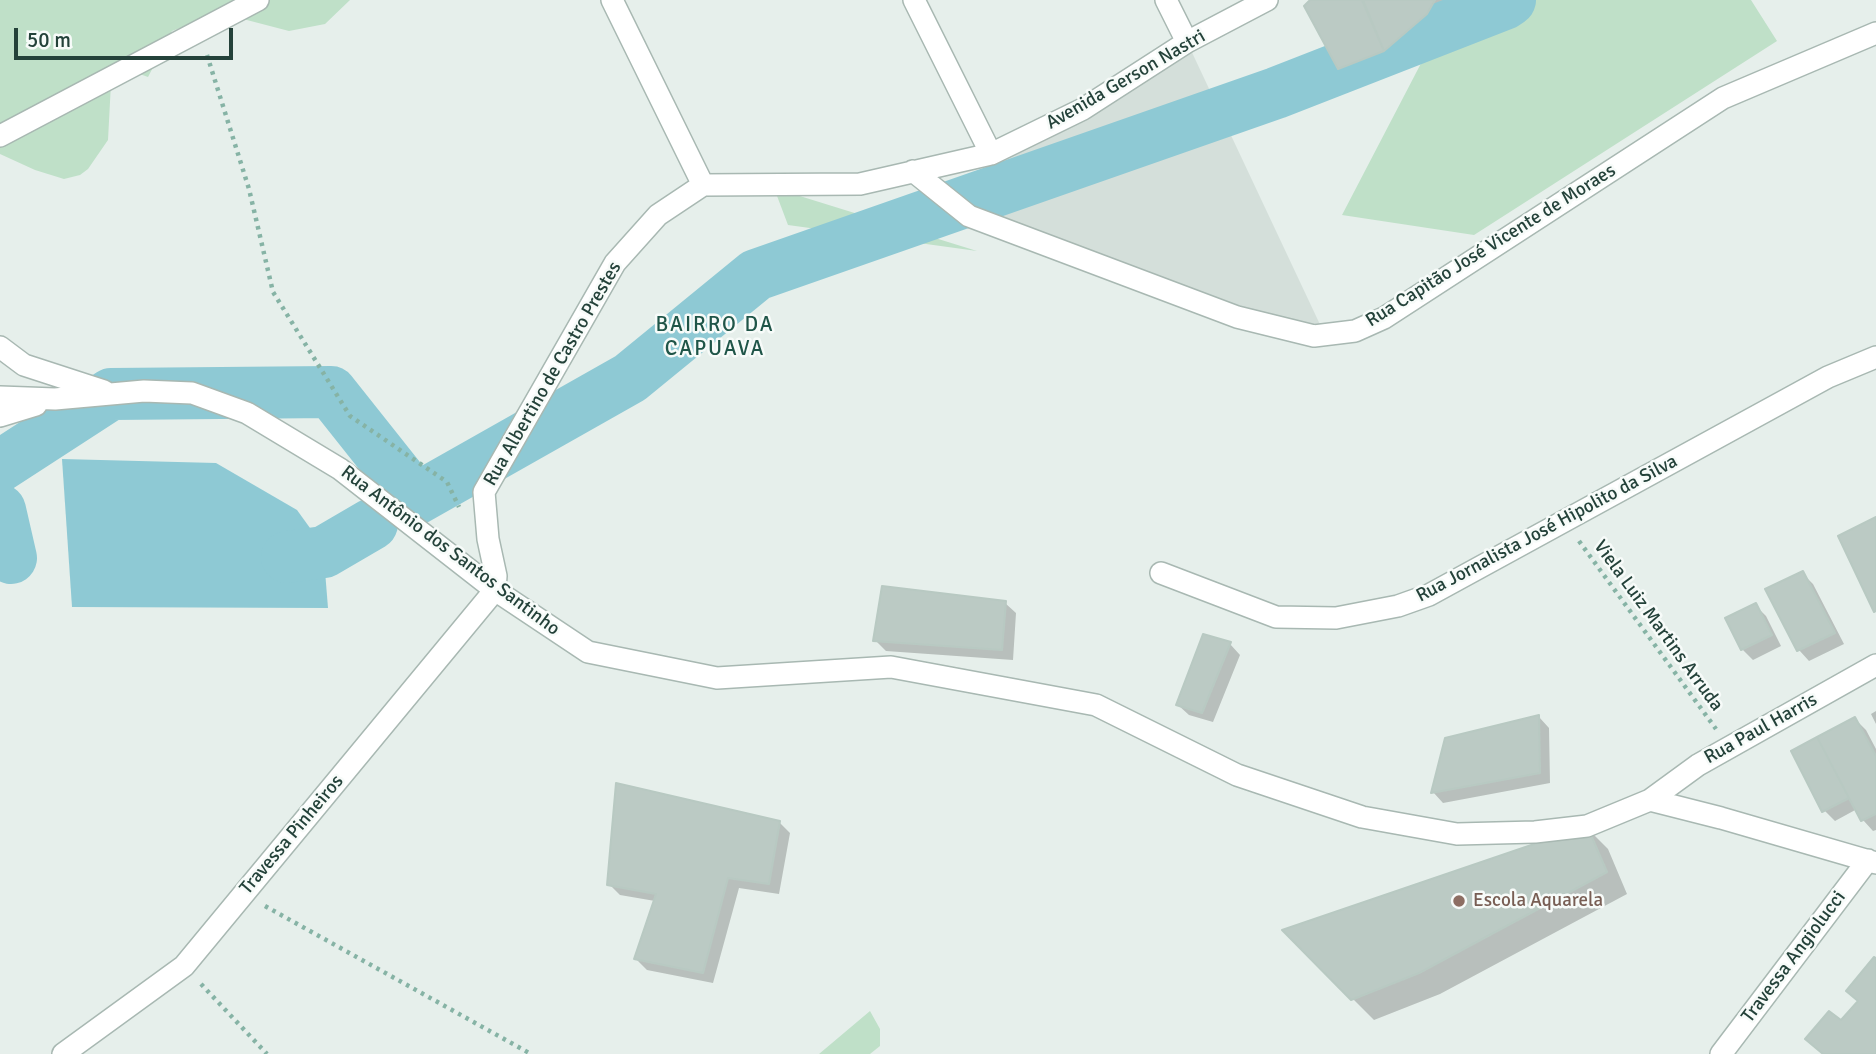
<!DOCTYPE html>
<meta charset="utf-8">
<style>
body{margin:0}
#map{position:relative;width:1876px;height:1054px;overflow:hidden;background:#e6efeb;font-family:Signika,sans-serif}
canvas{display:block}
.scale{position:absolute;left:14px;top:28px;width:219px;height:32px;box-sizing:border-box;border:4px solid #24423a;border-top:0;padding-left:9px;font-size:21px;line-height:24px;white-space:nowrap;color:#24423a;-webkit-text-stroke:5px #f7fbf9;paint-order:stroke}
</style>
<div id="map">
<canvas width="1876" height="1054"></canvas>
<div class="scale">50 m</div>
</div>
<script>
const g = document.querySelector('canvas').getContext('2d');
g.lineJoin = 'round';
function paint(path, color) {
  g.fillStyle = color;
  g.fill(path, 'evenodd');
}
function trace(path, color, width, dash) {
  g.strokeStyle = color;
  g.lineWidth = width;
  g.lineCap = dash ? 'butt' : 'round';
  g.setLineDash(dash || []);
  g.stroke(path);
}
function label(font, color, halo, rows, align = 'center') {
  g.font = font + ' Signika,sans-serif';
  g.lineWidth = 5;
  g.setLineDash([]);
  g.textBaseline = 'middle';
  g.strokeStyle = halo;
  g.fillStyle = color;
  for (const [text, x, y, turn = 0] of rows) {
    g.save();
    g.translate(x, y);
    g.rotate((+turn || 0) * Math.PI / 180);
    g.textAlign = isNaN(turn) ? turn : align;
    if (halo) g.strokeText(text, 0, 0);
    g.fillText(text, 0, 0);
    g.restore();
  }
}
paint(new Path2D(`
 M1188 44 1324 333 1313 335 972 215 991 158Z`), '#d4dfda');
paint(new Path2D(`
 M0 0H350L325 24 289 31 220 13 172 31 148 77 112 64 108 140 88 169 80 175 64 179 35 170 0 154Z
 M1454 0H1751L1777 41 1474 235 1342 215Z
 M774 188 977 251 788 225Z
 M870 1011 880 1029V1046L870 1054H819Z`), '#bfe0c8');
paint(new Path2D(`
 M62 459 216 463 297 510 323 546 328 608 72 607Z`), '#8ec9d4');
paint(new Path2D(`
 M1312 0H1452L1437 25 1395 61 1350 79 1339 68Z
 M1802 573 1813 584 1844 644 1809 661 1799 650 1768 590Z
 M1005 603 1016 613 1013 660 886 651 875 640Z
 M1755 605 1766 616 1781 646 1753 660 1742 649 1727 619Z
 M1230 644 1240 655 1213 722 1189 715 1178 705Z
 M1876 711V724L1871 714Z
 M1539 717 1549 728 1550 783 1443 803 1433 792Z
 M1855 719 1866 730 1876 749V830L1873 831 1863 820 1857 809 1835 821 1824 810Z
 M779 822 790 833 779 894 739 888 713 983 647 970 636 959 655 901 620 895 609 884Z
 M1587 828 1608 849 1627 894 1440 994 1374 1020 1285 931Z`), '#0003');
trace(new Path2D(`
 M0 466 111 394 331 392 416 499 630 378 756 275 1276 93 1504 4 1510 0
 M0 510 11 558
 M287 557 324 552 372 524`), '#8ec9d4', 52);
const building = new Path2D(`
 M1310 0H1362L1384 51 1338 69 1304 6Z
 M1363 0H1435L1427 14 1384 51Z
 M1876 517V611L1874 612 1838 536Z
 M1803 571 1835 633 1797 651 1765 589Z
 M882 586 1006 601 1002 650 873 641Z
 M1756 603 1772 635 1741 650 1725 618Z
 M1203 634 1231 642 1202 713 1176 705Z
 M1539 715 1540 773 1431 793 1445 738Z
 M1855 717 1876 756V814L1861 821 1817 737Z
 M1817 737 1849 798 1822 812 1791 751Z
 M616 783 780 821 769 884 728 878 703 973 634 959 656 894 607 885Z
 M1587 826 1607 872 1419 973 1351 1000 1282 930Z
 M1874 957 1876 958V1054H1823L1805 1039 1829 1011 1841 1020 1858 1001 1846 991Z`);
paint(building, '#bbcac4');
trace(building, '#b8c9c2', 2);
const minor = new Path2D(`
 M612 0 703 185
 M914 0 991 154
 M1166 0 1187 42
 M0 136 258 0
 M913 171 969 216 1237 317 1314 336 1355 331 1384 318 1723 98 1876 33
 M0 347 24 365 104 391
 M0 397 55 399 144 391 192 393 247 413 340 469 495 590 588 652 717 678 891 667 1096 705 1237 775 1362 817 1457 834 1535 832 1587 826 1650 800 1721 818 1876 863
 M0 416 36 405
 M1161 573 1276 617 1336 618 1398 606 1429 595 1828 377 1876 357
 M1650 800 1698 765 1876 665
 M63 1054 184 966 495 590 496 576 488 539 484 492 615 263 658 215 703 185 860 184 991 154 1083 109 1187 42 1267 0
 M1721 1054 1868 860`);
trace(minor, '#a8b8b2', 24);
trace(new Path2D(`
 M207 55 249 189 273 292 350 416 447 482 459 507
 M1579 541 1716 729
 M265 906 531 1054
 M201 984 267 1054`), '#86b3a5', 4.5, [3.5, 5]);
trace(minor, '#fff', 21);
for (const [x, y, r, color] of [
 [1459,901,7,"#8d6e63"]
]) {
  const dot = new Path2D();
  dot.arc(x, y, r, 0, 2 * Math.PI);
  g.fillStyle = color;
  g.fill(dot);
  trace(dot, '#f7fbf9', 2.5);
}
label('19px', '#24423a', '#f7fbf9', [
 ["Avenida Gerson Nastri",1126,80,-30],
 ["Rua Capitão José Vicente de Moraes",1491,246,-32],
 ["Rua Albertino de Castro Prestes",553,374,-60],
 ["Rua Jornalista José Hipolito da Silva",1547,529,-28],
 ["Rua Antônio dos Santos Santinho",450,551,37],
 ["Viela Luiz Martins Arruda",1658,626,54],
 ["Rua Paul Harris",1761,729,-29],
 ["Travessa Pinheiros",292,835,-50],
 ["Travessa Angiolucci",1794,957,-53]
]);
label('19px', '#785e54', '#f7fbf9', [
 ["Escola Aquarela",1473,901]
], 'left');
g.letterSpacing = '2px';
label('21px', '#1f5548', '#f7fbf9', [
 ["BAIRRO DA",715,325],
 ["CAPUAVA",715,349]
]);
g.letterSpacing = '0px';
</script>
